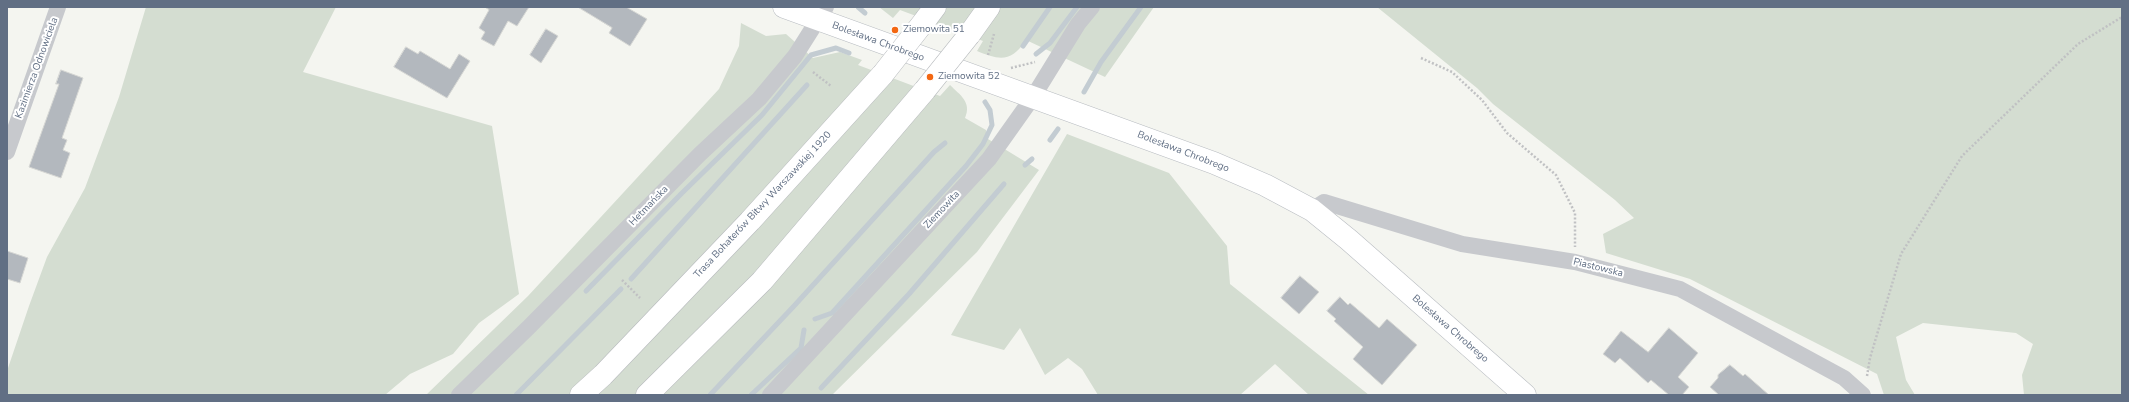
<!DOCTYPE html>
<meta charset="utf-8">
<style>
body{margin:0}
#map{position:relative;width:2129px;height:402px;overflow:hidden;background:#f4f5f0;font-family:"Nunito Sans",sans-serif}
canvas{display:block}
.frame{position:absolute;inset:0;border:8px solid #616f84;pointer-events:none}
</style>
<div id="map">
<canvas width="2129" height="402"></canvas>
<div class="frame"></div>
</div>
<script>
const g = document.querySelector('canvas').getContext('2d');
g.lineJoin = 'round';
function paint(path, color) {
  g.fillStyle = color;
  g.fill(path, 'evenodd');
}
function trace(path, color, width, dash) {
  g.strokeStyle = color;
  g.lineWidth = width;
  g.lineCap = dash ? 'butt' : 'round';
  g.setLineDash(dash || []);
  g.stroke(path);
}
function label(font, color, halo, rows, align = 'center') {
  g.font = font + ' "Nunito Sans",sans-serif';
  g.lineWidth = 4;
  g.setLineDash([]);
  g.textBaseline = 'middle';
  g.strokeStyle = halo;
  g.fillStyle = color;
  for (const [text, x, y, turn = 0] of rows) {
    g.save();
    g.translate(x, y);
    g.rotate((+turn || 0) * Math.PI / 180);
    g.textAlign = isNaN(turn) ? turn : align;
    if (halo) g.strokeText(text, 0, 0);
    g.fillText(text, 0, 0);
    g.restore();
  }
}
paint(new Path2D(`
 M146 7H336L303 72 492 126 519 294 479 323 453 354 410 374 385 395H7V371L29 306 47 257 85 188 119 97Z
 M879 7H1154L1105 77 1026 40C1011 63 999 60 977 51L983 41 900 10 893 18Z
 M1377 7H2122V395H2024L2022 375 2033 344 2016 333 1923 323 1896 337 1906 380 1915 395H1884L1877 374 1690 279 1606 253 1603 234 1634 218 1615 200 1493 104 1477 88Z
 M741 23 766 36 786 34 813 58 840 52 862 60 858 65 940 96 950 85C960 95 972 102 965 118L986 130 988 139 1039 170 977 252 832 395H426L528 296 719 89 739 46Z
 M1067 134 1169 173 1227 246 1230 284 1369 395H1309L1275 364 1240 395H1098L1082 369 1068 358 1045 375 1020 328 1004 350 951 335Z`), '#d4ddd1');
trace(new Path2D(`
 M858 7 865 13
 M1023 46 1050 7
 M1036 54 1050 43 1077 7
 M1084 92 1101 62 1141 7
 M1050 140 1058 129
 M1025 165 1032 159
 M631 279 807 85
 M586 291 682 193 762 115 811 55 836 48 849 53
 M815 319 832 313 966 166 983 144 992 125 990 110 985 102
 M821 388 909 294 1004 184
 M516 395 621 289
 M710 395 794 306 934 152 945 143
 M751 395 801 348 804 330`), '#c3ccd2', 5);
const building = new Path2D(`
 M485 7H529L517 26 508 21 494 46 481 39 485 32 479 28 489 10Z
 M578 7H626L647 19 630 46 609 33 612 28Z
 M546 29 558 36 541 63 530 55Z
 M406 47 418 54 420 51 450 69 459 54 470 61 447 98 394 67Z
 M61 70 83 78 62 138 67 140 63 150 70 153 61 178 29 167 59 84H56Z
 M7 251 28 258 20 283 7 279Z
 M1300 276 1319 292 1299 314 1281 298Z
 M1340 297 1348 305 1350 303 1379 328 1387 319 1417 345 1382 385 1353 359 1363 347 1334 321 1336 319 1327 311Z
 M1669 328 1698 353 1678 377 1689 387 1682 395H1669L1651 380 1648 383 1620 358 1615 363 1603 354 1621 331 1648 352Z
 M1730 365 1743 376 1745 374 1769 395H1719L1710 387 1718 378V375Z`);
paint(building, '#b3b8be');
trace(building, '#d5d6d3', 1);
const secondary = new Path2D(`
 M784 7 1214 163 1265 185 1312 210 1349 240 1525 395`);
const highway = new Path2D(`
 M926 19 935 7
 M969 35 989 7
 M581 395 603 375 750 221 883 74
 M647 395 762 281 925 90`);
trace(secondary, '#b8bcc1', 23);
trace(highway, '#b8bbbe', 23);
trace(new Path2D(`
 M988 55 994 34
 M1421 58 1452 72 1482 100 1507 133 1556 175 1575 213V247
 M1011 68 1035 62
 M813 72 831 86
 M622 280 640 298
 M1867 376 1870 358 1901 254 1962 156 2078 44 2122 17`), '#c0c1c3', 2.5, [2, 2]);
trace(new Path2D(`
 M7 152 58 7
 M1312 210 1324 202 1462 244 1575 262 1680 289 1844 378 1863 395
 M459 395 529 327 700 154 759 99 795 56 826 7
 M770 395 989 159 1033 97 1078 24 1092 7`), '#c7c9cd', 16);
trace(secondary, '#fff', 22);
trace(highway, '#fff', 22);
const highwayBridge = new Path2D(`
 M883 74 926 19
 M925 90 969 35`);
trace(highwayBridge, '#b8bbbe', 23, []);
trace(highwayBridge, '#fff', 22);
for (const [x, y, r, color] of [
 [895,30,4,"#f36712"],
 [930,77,4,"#f36712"]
]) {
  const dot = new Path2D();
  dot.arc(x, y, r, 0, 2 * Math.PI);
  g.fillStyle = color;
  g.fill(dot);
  trace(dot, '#fff', 1.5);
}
label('10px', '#616f84', '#fff', [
 ["Ziemowita 51",903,30],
 ["Ziemowita 52",938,77]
], 'left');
label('10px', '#616f84', '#fff', [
 ["Bolesława Chrobrego",878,42,20],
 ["Kazimierza Odnowiciela",37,68,-70],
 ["Bolesława Chrobrego",1183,152,21],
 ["Trasa Bohaterów Bitwy Warszawskiej 1920",763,205,-47],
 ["Hetmańska",649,206,-46],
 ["Ziemowita",942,210,-47],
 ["Piastowska",1598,268,14],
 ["Bolesława Chrobrego",1450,329,41]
]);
</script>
